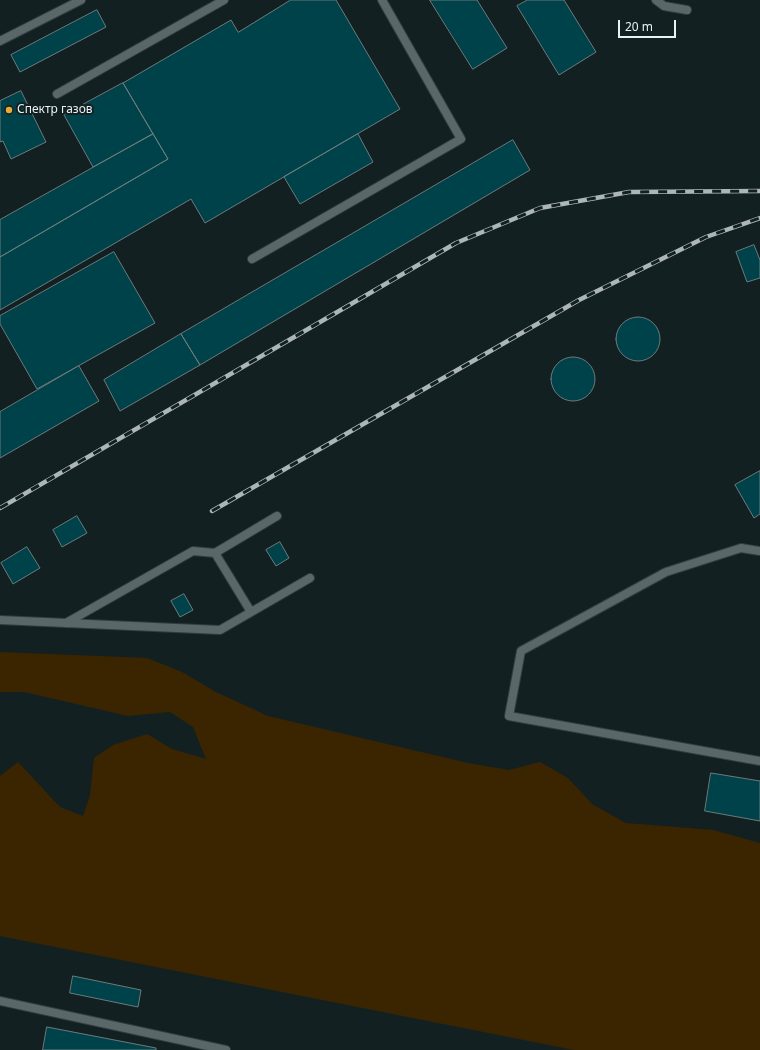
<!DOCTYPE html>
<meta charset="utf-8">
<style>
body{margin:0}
#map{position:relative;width:760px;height:1050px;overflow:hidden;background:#132022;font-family:"Noto Sans",sans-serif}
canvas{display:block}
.scale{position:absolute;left:618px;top:20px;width:58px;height:18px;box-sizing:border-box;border:2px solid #e9f1f2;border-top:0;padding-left:5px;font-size:12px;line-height:14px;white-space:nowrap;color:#e9f1f2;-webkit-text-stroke:3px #132022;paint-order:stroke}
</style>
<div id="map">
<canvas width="760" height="1050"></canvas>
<div class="scale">20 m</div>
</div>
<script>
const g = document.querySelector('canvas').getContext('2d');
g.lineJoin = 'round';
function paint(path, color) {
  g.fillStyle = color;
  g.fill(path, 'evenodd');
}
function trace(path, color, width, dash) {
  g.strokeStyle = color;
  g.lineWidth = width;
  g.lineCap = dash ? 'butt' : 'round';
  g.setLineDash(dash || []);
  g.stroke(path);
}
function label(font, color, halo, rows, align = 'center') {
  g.font = font + ' "Noto Sans",sans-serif';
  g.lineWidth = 4;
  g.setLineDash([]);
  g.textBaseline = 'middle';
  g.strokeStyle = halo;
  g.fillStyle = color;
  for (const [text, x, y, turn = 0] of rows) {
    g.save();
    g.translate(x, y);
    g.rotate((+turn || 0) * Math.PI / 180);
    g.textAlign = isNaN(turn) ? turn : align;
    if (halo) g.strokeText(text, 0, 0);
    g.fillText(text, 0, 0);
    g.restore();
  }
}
paint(new Path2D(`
 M0 652 147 658 182 672 216 692 268 716 468 763 509 770 540 762 568 778 592 804 626 823 713 830 760 843V1050H574L0 936V776L18 762 60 807 83 816 90 795 94 758 113 745 147 734 172 749 206 759 193 727 170 712 128 716 24 692H0Z`), '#3a2500');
const building = new Path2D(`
 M291 0H336L400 109 205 223 191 199 0 310V257L168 159 123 83 231 20 238 32Z
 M430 0H477L507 48 473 69Z
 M528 0H564L596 52 559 75 517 6Z
 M97 10 106 27 20 72 11 55Z
 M123 83 153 134 93 167 64 115Z
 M21 91 46 142 11 159 3 141 0 142V101Z
 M153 134 168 159 0 257V220Z
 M358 134 373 162 300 204 284 177Z
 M513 140 530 170 200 365 181 334Z
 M754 245 760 260V278L747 282 736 252Z
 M114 252 155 323 37 389 0 324V316Z
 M616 339a22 22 0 1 1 44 0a22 22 0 1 1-44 0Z
 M181 334 200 365 120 411 104 380Z
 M551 379a22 22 0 1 1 44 0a22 22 0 1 1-44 0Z
 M79 366 99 401 0 458V412Z
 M760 471V514L754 518 735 485Z
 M77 516 87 533 62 547 53 530Z
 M280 542 289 558 276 566 266 550Z
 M27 547 40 568 13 584 1 563Z
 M184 594 193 610 180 617 171 601Z
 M711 773 760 781V821L705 811Z
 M73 976 141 990 138 1007 70 993Z
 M47 1027 156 1048V1050H43Z`);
paint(building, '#004249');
trace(building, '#6c7b7d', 1);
const service = new Path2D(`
 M656 0 664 6 687 10
 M0 41 81 0
 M57 94 224 0
 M252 259 461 139 382 0
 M760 551 741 548 666 572 521 651 509 716 760 761
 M215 553 277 516
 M0 620 220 630 310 578
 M66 623 193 551 215 553 251 612
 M0 1001 226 1050`);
trace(service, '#343c3e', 10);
trace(service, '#596769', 8);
const rail = new Path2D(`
 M0 508 456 243 540 208 629 192 760 191
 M212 511 579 300 706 237 760 218`);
trace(rail, '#adb6b7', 4.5);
trace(rail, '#132022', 3, [9]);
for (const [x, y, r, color] of [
 [9,110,4,"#eaaa39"]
]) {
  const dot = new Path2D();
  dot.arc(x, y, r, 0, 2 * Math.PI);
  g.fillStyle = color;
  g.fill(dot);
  trace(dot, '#132022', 1.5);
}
label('12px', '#e9f1f2', '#132022', [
 ["Спектр газов",17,110]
], 'left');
</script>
